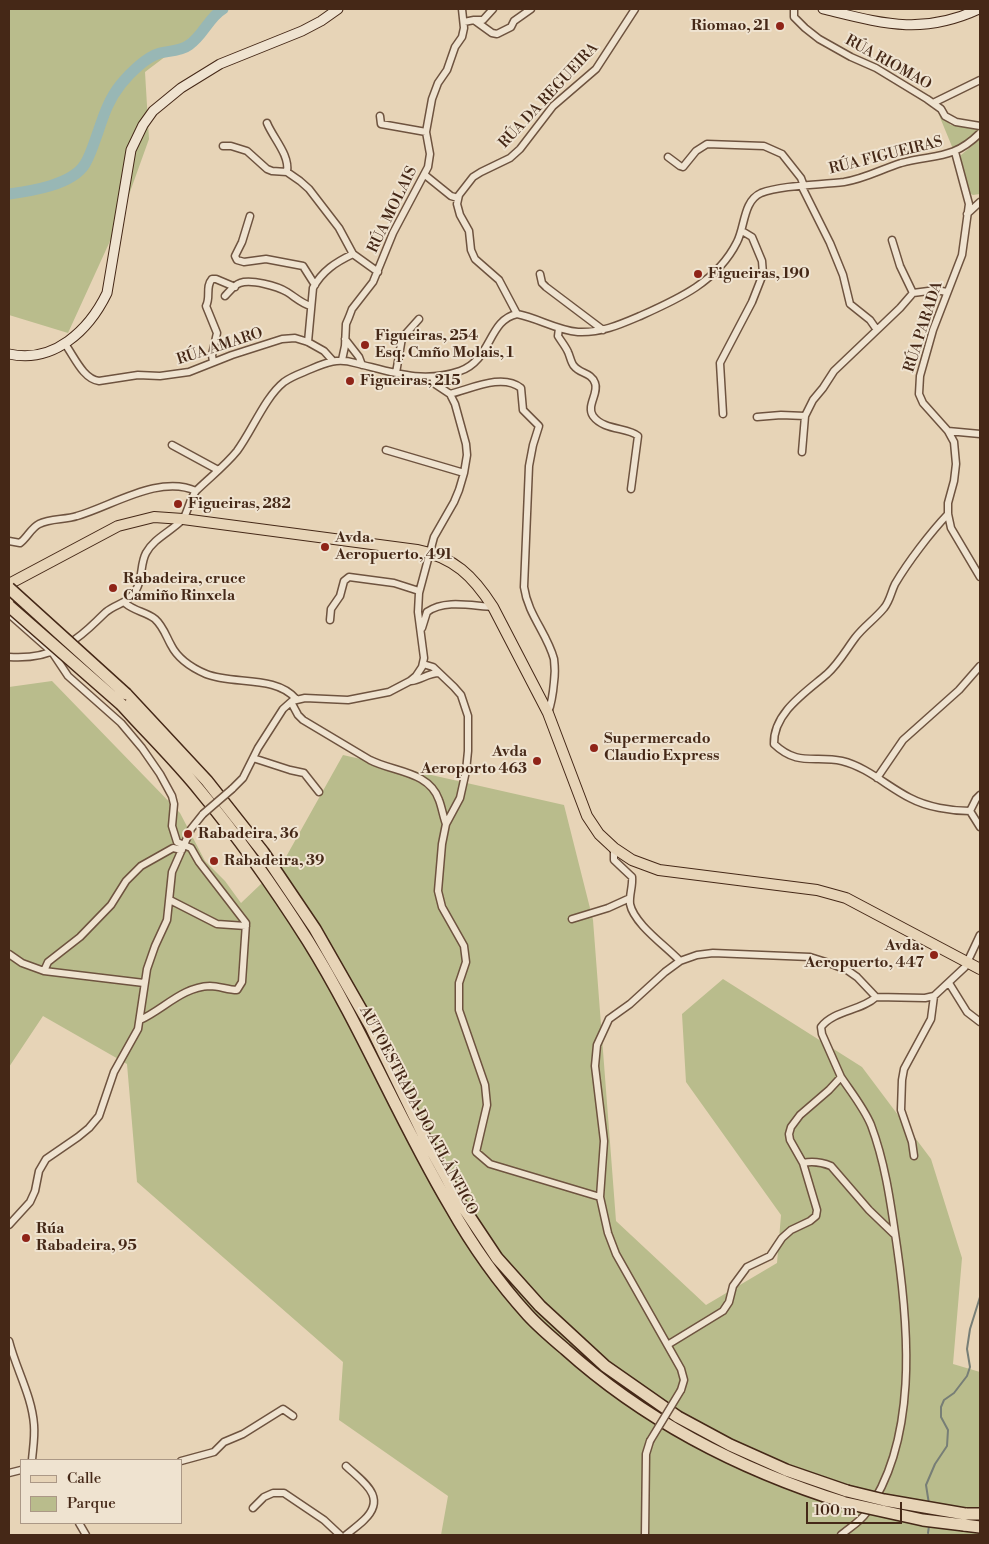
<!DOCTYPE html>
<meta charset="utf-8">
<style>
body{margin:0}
#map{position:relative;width:989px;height:1544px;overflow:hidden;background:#e7d4b7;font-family:"Libre Bodoni",serif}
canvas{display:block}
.frame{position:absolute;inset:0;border:10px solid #452817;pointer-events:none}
.legend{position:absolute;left:20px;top:1459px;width:162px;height:65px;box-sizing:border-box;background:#efe3d0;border:1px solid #ab9886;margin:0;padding:6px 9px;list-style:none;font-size:15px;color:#452817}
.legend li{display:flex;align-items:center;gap:10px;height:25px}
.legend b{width:25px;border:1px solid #ab9886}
.scale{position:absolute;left:806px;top:1502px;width:96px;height:22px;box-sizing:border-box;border:2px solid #452817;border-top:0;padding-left:6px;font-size:15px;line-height:18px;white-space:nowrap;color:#452817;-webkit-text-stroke:4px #efe3d0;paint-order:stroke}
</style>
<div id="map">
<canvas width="989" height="1544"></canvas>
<div class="frame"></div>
<ul class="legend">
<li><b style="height:6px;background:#e7d4b7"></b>Calle</li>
<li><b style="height:14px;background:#b9bc8c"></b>Parque</li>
</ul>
<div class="scale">100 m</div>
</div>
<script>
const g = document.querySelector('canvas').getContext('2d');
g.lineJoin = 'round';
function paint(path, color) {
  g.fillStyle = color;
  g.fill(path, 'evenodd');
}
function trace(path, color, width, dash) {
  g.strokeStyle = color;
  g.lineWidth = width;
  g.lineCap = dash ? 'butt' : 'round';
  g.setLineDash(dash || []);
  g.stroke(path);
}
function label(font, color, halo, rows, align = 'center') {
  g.font = font + ' "Libre Bodoni",serif';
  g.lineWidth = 4;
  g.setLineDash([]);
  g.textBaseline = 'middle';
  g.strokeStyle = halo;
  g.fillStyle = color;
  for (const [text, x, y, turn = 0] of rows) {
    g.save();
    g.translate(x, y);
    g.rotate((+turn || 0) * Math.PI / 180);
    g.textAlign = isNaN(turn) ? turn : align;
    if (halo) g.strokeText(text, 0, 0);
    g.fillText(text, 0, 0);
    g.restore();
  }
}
paint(new Path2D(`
 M9 9H228L145 72 149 139 121 217 68 333 9 315Z
 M939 115 951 125 979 130 965 143 953 149Z
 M980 139V194L973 195 969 193 959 162 961 155Z
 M52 681 180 813 205 861 225 881 241 903 282 864 343 755 564 805 593 920 616 1221 706 1305 777 1263 781 1215 686 1082 682 1014 723 979 862 1067 931 1159 962 1258 953 1364 980 1372V1535H441L448 1496 339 1420 343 1362 137 1182 127 1064 43 1016 9 1067V687Z`), '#b9bc8c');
trace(new Path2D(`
 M929 1504 926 1485 935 1464 947 1446 948 1430 941 1417V1407L944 1400 954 1393 967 1376 970 1367 967 1349 970 1329 980 1297
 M928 1533 929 1526`), '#777e76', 2);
trace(new Path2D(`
 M9 194C31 191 72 185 85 164 91 154 94 143 98 132 104 114 109 99 121 84 130 73 146 57 160 53 169 51 181 51 189 45 203 36 209 17 223 9`), '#98b7b5', 11);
const street = new Path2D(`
 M794 9V17L805 28 819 39 851 57 876 68 927 99 941 109 945 116 956 122 980 126
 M474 20H483L493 9
 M464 22 474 20 492 33 497 34 511 27 514 21 531 9
 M933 103 980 80
 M380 116 381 124 426 132
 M267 123C273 138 290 155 287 172
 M223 146H231L247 151 267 169 272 171 287 172 300 181 309 189 339 228 353 254 378 272
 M955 152 969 204 962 255 933 330 920 376 919 394 923 403 948 431 954 442 956 464 954 481 948 503V514L951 528 980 577
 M668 157 680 166 683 167 696 151 707 144 764 146 782 154 801 178 804 186
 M425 175 451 196 458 198
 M802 187 830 243 843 275 850 304 870 320 877 330
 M967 214 980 202
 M250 216 242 242 235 256 237 260 244 262 266 259 303 266 315 285
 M892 240 900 266 913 293
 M540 274 542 283 546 287 603 330
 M225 296C229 292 234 285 240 283 251 279 277 286 287 292 295 297 302 304 311 306
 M517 314 499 280 475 259 471 250 469 231 460 215 457 204 459 195 473 177 481 172 510 158 520 149 553 106 596 69 635 9
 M559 328 558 336C561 341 566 347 568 352 570 356 571 363 574 366 580 374 591 372 595 383 599 393 586 406 593 416 604 431 628 427 638 436L631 489
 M345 339 359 357 362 365
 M308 342 313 288C322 271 336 262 353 254
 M65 344C74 356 83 379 99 381L138 375 160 376 189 372 232 355 282 339 295 338 308 342 324 351 333 361
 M342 360 345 346 346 324 349 317 352 309 373 282 393 233 428 167 430 154 426 132 432 99 438 83 447 70 455 47 462 37 464 28 462 9
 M213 362 212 355 217 333 206 306C211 297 205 287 212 279H216L235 287
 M396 373 402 338 419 319
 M450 394C471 389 502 373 521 388L523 410 539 426 533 445 529 466 524 587C528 615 547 633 554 659 555 667 555 675 554 682 553 694 552 702 548 713
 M723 414 720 363 752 302 763 274 762 261 752 237 742 231
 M757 417 781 415 805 416
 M948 431 980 434
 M172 445 218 470
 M386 450 464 473
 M802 452 805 416 813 400 823 388 834 371 900 308 913 293 936 290 947 292
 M948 514C930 533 908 562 895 584 891 592 890 601 884 608 875 619 863 627 855 638 846 650 839 663 827 674 806 692 773 713 774 744 798 767 815 755 842 761 867 767 888 787 910 798 927 807 951 811 970 811
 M9 541 20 543C27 538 31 528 39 524 50 518 65 520 77 516 112 506 160 474 196 491
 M125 603C134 611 146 612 155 619 163 626 166 636 171 645 178 659 192 668 206 674 233 685 276 675 296 699
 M9 614 52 652 68 676 121 723 142 748 160 774 172 796 174 804 172 826 177 842 191 848 199 862 246 923 242 982 237 990C228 990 219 986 210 986 182 987 164 1009 140 1020
 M330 620 331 609 340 596 344 581 349 577 394 583 419 591
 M422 628 427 612C445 599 472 606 493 607
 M68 644C85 634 92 625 106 612 117 603 128 604 136 590 143 578 140 564 146 553 154 538 172 531 183 519 188 512 189 500 196 491 209 478 225 466 237 451 252 431 265 397 284 382 292 376 302 373 311 369 327 362 338 358 355 363 392 372 422 384 460 371 492 360 488 320 517 314 538 318 556 330 578 332 601 333 619 325 640 316 678 299 717 282 737 242 745 227 743 201 761 193 782 185 820 185 844 182 864 179 882 169 901 163 935 154 953 160 980 133
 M9 657C25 658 45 656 59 648
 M423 664 433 667 454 687 461 695 468 716V751L466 771 460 798 446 824 442 844 438 891 442 907 464 946 466 962 459 983V1010L485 1085 487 1105 476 1152 490 1164 600 1197
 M411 681C421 680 428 673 439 673
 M291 702 298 715 303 720 370 760C393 772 429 771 439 800 442 808 443 816 446 824
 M253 758 290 770 304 773 319 792
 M877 778 903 740 959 690 980 666
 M232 789 243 778 258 748 283 709 292 701 305 698 348 700 389 692 410 681 416 676 422 667 424 658 418 612 419 593 434 537 454 502 459 490 464 473 467 455 466 444 455 404 450 394 435 384 433 377
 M980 795 976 799 970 811 980 827
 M614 848V860L632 877C633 886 629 895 630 904 634 924 666 946 680 961
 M170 900 217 924 246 926
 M572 919 608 908 630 898
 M9 954 22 963 44 971 144 983
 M44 971 48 962 80 937 111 905 126 881 141 866 173 848 182 850
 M949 983 967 1012 980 1022
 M914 1156 912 1142 901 1110 902 1080 904 1069 931 1019 934 996
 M803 1163C813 1161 821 1162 831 1166L869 1210 895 1235
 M9 1225 30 1202 35 1191 39 1171 46 1159 78 1137 89 1128 99 1116 114 1072 138 1029 147 969 155 946 167 920 172 872 191 829 203 814
 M9 1341C16 1369 32 1396 34 1425 35 1437 33 1448 32 1460
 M669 1344 723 1311 729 1302 733 1286 747 1267 770 1256 782 1238 791 1230 810 1221 816 1216 817 1210 803 1163 790 1140 789 1134 791 1127 800 1115 829 1090 841 1077 822 1034 821 1027C834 1010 861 1011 876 997
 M681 1390 684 1380 681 1369 616 1254 608 1233 600 1197 604 1141 595 1066 597 1045 609 1019 630 1004 665 972 680 961 697 955 713 953 810 957 829 963 847 970 857 977 876 997 925 998 934 996 965 967 980 935
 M181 1461 214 1452 224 1442 243 1434 283 1409 293 1416
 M346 1466C363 1482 388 1497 364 1520 359 1525 352 1530 346 1535
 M9 1473 21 1470
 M253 1508 264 1497 273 1493H284L324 1520 340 1535
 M79 1523 86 1535
 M645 1535 646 1454 650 1441
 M841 1535C849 1528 860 1522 866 1513 918 1441 909 1330 897 1247 891 1206 886 1165 871 1125 864 1108 851 1092 841 1077`);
const secondary = new Path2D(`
 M823 9C881 23 921 36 979 9
 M9 354C54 364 89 330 107 293L131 150 143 125 153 111 181 88 220 64 302 31 321 21 338 9`);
const primary = new Path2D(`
 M9 584 118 526 154 517 183 519 417 550C454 557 473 576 493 607L548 713 587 816 599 834 614 848 632 860 659 870 817 890 846 898 980 969`);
const highway = new Path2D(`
 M126 694 207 781 263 852 315 929 371 1027 426 1140 461 1204 497 1258 540 1306 605 1366 678 1417 730 1445 786 1470 847 1491
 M122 705C148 734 176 761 200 791 239 838 275 889 308 941 361 1026 399 1120 450 1206 472 1245 498 1282 528 1315 539 1327 552 1338 565 1349 645 1421 743 1471 846 1503
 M965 1514H980
 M964 1525 980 1527`);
trace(street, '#6e533f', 9);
trace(secondary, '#452817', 11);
trace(primary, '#452817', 12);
trace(highway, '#452817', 14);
trace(street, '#efe3d0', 6);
trace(secondary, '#efe3d0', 9);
trace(primary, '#e7d4b7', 10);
trace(highway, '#e7d4b7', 11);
const streetBridge = new Path2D(`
 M203 814 232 789
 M650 1441 681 1390`);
const highwayBridge = new Path2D(`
 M9 588 126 694
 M9 606 122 705
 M847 1491 884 1500 965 1514
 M846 1503 923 1520 964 1525`);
trace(streetBridge, '#6e533f', 9, []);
trace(highwayBridge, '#452817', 14, []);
trace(streetBridge, '#efe3d0', 6);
trace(highwayBridge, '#e7d4b7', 11);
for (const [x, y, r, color] of [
 [780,26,5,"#8f2418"],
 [698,274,5,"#8f2418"],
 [365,345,5,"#8f2418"],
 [350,381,5,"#8f2418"],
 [178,504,5,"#8f2418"],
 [325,547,5,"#8f2418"],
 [113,588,5,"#8f2418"],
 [594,748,5,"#8f2418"],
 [537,761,5,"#8f2418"],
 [188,834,5,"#8f2418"],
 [214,861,5,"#8f2418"],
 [934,955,5,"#8f2418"],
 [26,1238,5,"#8f2418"]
]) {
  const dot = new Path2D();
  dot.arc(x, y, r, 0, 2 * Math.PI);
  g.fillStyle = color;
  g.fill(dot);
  trace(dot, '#efe3d0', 2);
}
label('bold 15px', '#452817', '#efe3d0', [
 ["Riomao, 21",770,26,"right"],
 ["Figueiras, 190",708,274],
 ["Figueiras, 254",375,336],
 ["Esq. Cmño Molais, 1",375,353],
 ["Figueiras, 215",360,381],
 ["Figueiras, 282",188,504],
 ["Avda.",335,538],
 ["Aeropuerto, 491",335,555],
 ["Rabadeira, cruce",123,579],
 ["Camiño Rinxela",123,596],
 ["Supermercado",604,739],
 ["Claudio Express",604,756],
 ["Avda",527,752,"right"],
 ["Aeroporto 463",527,769,"right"],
 ["Rabadeira, 36",198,834],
 ["Rabadeira, 39",224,861],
 ["Avda.",924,946,"right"],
 ["Aeropuerto, 447",924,963,"right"],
 ["Rúa",36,1229],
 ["Rabadeira, 95",36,1246]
], 'left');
label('15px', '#452817', '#efe3d0', [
 ["RÚA RIOMAO",888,63,29],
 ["RÚA DA REGUEIRA",549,96,-47],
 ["RÚA FIGUEIRAS",886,156,-14],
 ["RÚA MOLAIS",393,210,-64],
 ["RÚA PARADA",924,327,-72],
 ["RÚA AMARO",220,347,-18],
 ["AUTOESTRADA DO ATLÁNTICO",418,1111,62]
]);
</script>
